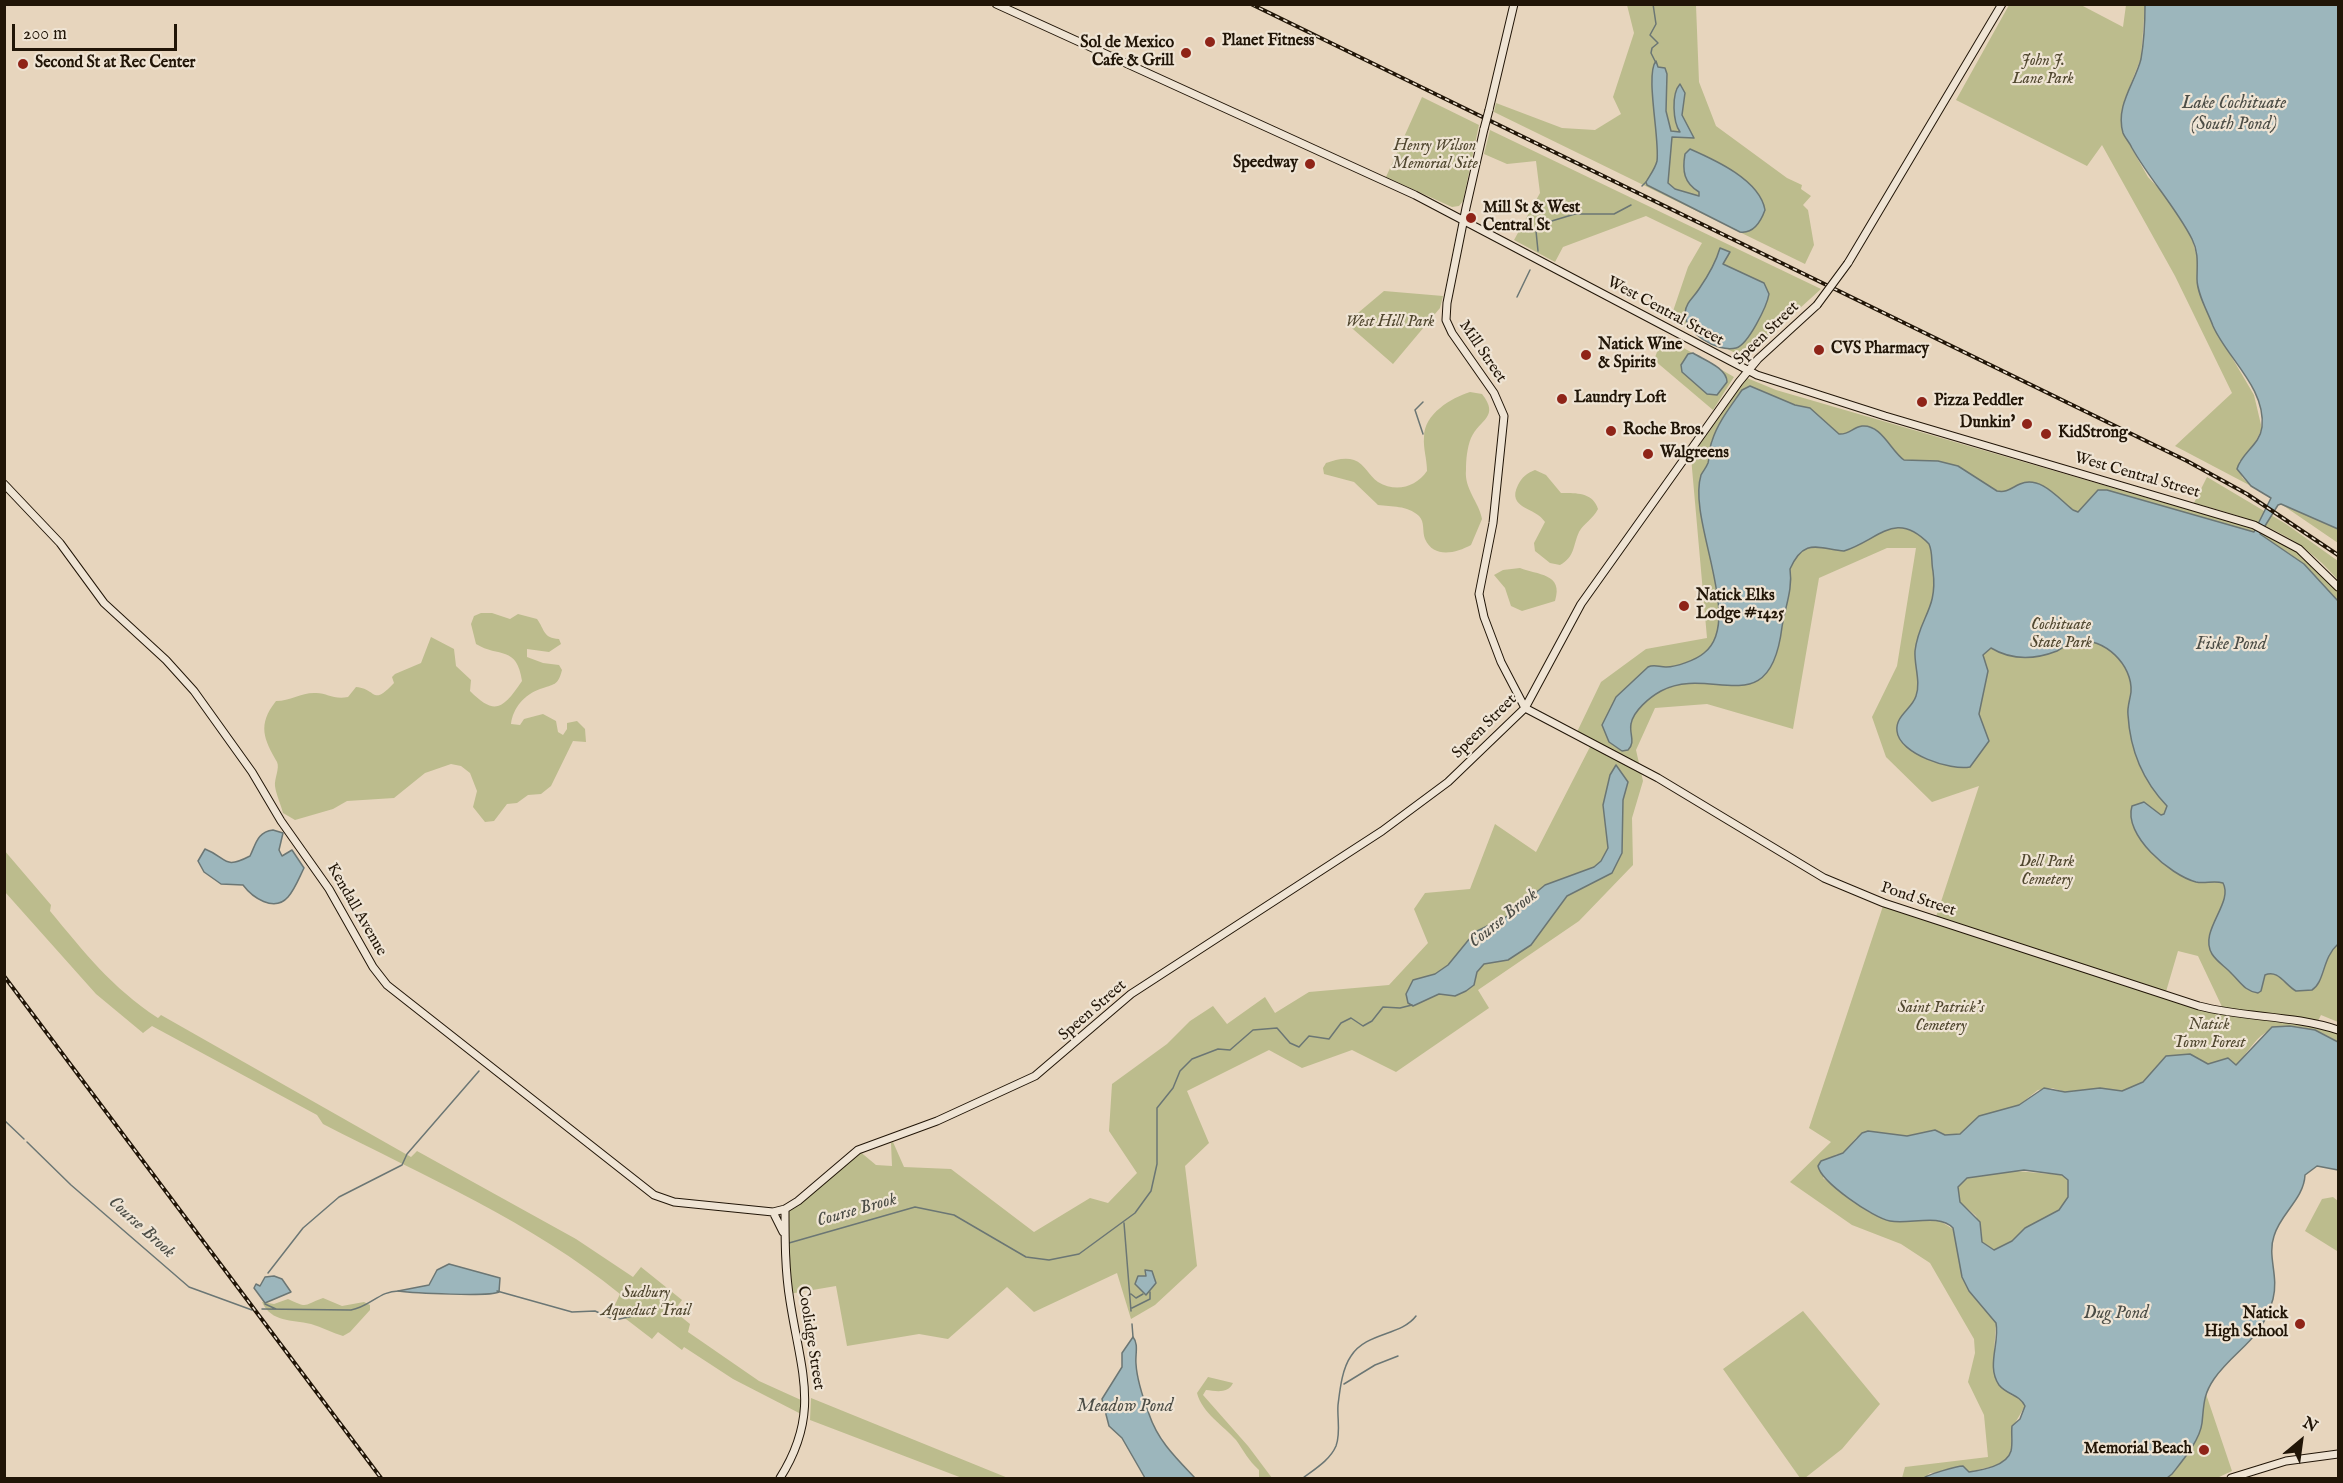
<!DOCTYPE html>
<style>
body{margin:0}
#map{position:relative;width:2343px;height:1483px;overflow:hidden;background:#e7d5bd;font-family:"IM FELL English",serif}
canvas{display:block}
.frame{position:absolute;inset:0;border:6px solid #211507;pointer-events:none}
.north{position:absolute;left:2271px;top:1411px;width:60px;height:60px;-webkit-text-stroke:4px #efe4d4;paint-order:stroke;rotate:29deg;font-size:16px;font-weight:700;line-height:24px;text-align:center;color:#211507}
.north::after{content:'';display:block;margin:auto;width:21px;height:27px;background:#211507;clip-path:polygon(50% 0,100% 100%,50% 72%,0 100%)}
.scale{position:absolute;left:12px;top:24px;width:165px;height:27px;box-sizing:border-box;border:3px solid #211507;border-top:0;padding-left:8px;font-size:18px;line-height:21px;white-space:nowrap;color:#211507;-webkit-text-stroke:4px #efe4d4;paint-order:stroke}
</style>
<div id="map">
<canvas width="2343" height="1483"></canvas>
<div class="frame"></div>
<div class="north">N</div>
<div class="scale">200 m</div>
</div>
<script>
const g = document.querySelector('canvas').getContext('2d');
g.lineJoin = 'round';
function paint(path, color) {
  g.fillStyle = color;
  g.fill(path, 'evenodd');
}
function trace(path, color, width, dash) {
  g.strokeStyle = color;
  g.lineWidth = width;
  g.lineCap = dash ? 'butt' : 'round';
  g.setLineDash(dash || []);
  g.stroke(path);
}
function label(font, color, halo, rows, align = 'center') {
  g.font = font + ' "IM FELL English",serif';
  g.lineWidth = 4.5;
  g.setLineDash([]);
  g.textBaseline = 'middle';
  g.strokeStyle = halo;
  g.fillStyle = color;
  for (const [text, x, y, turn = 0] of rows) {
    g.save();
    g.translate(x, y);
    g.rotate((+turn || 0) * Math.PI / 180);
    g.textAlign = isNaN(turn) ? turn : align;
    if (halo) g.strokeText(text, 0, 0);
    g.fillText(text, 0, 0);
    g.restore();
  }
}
paint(new Path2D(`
 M1627 5H1696L1699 82 1716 126 1787 178 1802 185 1801 189 1811 196 1803 205 1808 210 1814 245 1805 264 1494 112 1496 103 1562 128 1595 130 1621 114 1613 97 1634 33Z
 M2009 5H2081L2123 27 2126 5H2145L2141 58 2124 101 2123 133 2148 177 2167 197 2192 239 2198 261 2197 278 2204 302 2214 327 2254 395 2262 429 2252 448 2239 462 2242 477 2251 486 2175 446 2232 393 2175 276 2102 145 2087 166 1956 100Z
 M1422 97 1479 125 1463 201 1459 206 1452 207 1386 177Z
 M1490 130 1821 289 1745 358 1670 320 1688 267 1702 243 1646 216 1563 247 1555 262 1514 240 1540 193 1536 161 1507 164 1484 154Z
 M1384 291 1443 296 1440 308 1393 364 1346 323Z
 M1663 336 1734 377 1713 410 1654 360Z
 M1747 378 1776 390 2220 519 2261 528 2290 543 2338 587V1022L2321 1015 2317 1023 2338 1030V1042C2320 1029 2286 1019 2265 1033 2255 1039 2245 1056 2236 1065L2228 1058 2208 1064 2190 1054 2132 1088 2122 1091 2100 1088 2065 1092 2052 1088 2038 1090 2019 1105 1973 1122 1960 1134 1945 1135 1935 1130 1907 1136 1868 1131 1856 1138 1843 1153 1835 1155 1823 1178 1870 1213 1940 1221 1953 1229 1962 1277 1996 1323 1993 1368 2011 1395 2020 1398 2025 1406 2011 1430 2012 1447 2008 1458 1995 1466 1968 1472 1966 1469 1930 1473 1924 1478H1902L1905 1467 1988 1457 1984 1415 1968 1382 1975 1353 1974 1339 1930 1263 1901 1244 1852 1225 1790 1182 1831 1142 1809 1128 1884 903 1935 920 1979 786 1932 802 1886 757 1872 717 1897 666 1916 548H1887L1819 578 1793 729 1707 704 1655 708 1636 750 1643 781 1632 818 1633 865 1579 921 1478 990 1489 1008 1396 1072 1352 1050 1302 1068 1269 1050 1187 1091 1209 1143 1185 1166 1197 1266 1155 1305 1131 1319 1117 1273 1034 1312 1007 1287 948 1339 919 1334 847 1346 836 1286 789 1294 785 1209 858 1150 876 1165 892 1166 891 1143 893 1142 904 1167 951 1169 1034 1232 1090 1198 1108 1203 1137 1173 1109 1131 1112 1084 1167 1044 1190 1021 1213 1006 1227 1024 1265 997 1275 1013 1309 992 1389 985 1428 943 1414 909 1425 893 1470 889 1495 824 1536 852 1593 741 1577 732 1601 682 1646 649 1707 638 1691 457ZM2178 951 2198 956 2224 1011 2165 995Z
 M1470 392 1482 394C1500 417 1480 419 1471 438 1467 448 1466 460 1466 470 1464 489 1479 502 1482 519L1471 545C1456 553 1434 559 1425 539 1422 531 1425 522 1419 516 1407 505 1392 507 1378 505L1354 482 1324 474 1323 468 1326 463C1335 460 1345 457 1354 460 1365 464 1369 476 1378 482 1396 493 1416 487 1427 471 1427 459 1423 448 1424 437 1424 414 1451 398 1470 392Z
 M1535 470 1546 475 1561 493C1575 493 1593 492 1598 509 1593 519 1584 523 1579 532 1573 545 1575 557 1560 565L1550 563 1535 551 1534 543 1545 522C1536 507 1506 509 1518 485 1522 477 1527 473 1535 470Z
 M2207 477 2286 524 2338 561V580C2297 532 2253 519 2194 503Z
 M2281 504 2338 529V543Z
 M1520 568C1537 575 1564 573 1555 601L1522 611 1511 606 1505 588 1494 575 1503 570Z
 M481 613H492L510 619 518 614 537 619C545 630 543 638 559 639L561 644 549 652 527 649V657L543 663 559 665 562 670C558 686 554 684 540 689 524 695 513 708 511 724L520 725 524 719 543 714 556 721 558 732 563 735 567 729V723L577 721 585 729 586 742 573 741 551 786 541 794 528 795 517 803 507 804 494 821 485 822 473 807 477 791 470 773 461 766 451 764 425 773 394 798 347 801 333 809 295 820 283 813C281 805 276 794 275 786 274 779 280 768 277 762 264 739 257 725 276 701 290 701 301 693 314 693 327 692 332 700 348 697L356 687C378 689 371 707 394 683L392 677 395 674 421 663 431 637 454 649 456 666 471 680 470 691C495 716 503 709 522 681 517 645 499 658 476 644L471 624 474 616Z
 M4 850 51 905 50 911C85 953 111 987 158 1018L161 1015 411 1157 417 1151 576 1239 633 1277 641 1267 682 1300 674 1311 690 1324 688 1332 759 1381 801 1400V1414L733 1379 684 1347 682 1350 658 1332 652 1339 613 1309 620 1294C532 1222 424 1176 323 1124L317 1115 152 1026 143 1033 96 994 5 892Z
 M2016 1171 2062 1175 2068 1180V1197L2059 1210 2025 1228 2012 1241 1994 1250 1982 1242 1981 1229 1976 1216 1960 1202 1958 1187 1967 1178Z
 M2333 1197 2338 1201 2337 1251 2305 1231 2322 1199Z
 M323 1298 342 1306 364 1302 370 1305V1310L350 1332 343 1336C332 1333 322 1327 311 1324 291 1319 272 1323 262 1302L274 1304 288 1299C309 1309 303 1305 323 1298Z
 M1803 1311 1880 1404 1842 1449 1805 1478H1800L1723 1369Z
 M1208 1377 1233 1383C1228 1394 1216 1391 1206 1390L1203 1395 1248 1446 1272 1478H1259V1470C1248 1460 1244 1451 1236 1440 1224 1426 1202 1413 1197 1393Z
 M2206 1394 2232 1471 2217 1478H2167C2181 1467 2199 1440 2202 1422 2203 1412 2203 1405 2206 1394Z
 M811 1398 1008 1478H962L810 1420Z`), '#bcbc8d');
const water = new Path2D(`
 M2145 5H2338V529L2281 504 2278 505 2260 534 2304 564 2338 601V944C2322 958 2325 982 2312 990L2296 991C2285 985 2278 969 2265 975L2261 991 2258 993C2245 991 2241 983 2232 974 2226 967 2217 962 2212 954 2198 931 2234 903 2223 883 2214 880 2205 884 2196 882 2170 875 2123 835 2132 806L2144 802 2161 815 2164 814 2167 806C2143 781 2130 749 2128 715 2127 707 2130 700 2131 692 2133 665 2104 637 2077 641 2070 642 2063 648 2057 651 2034 660 2011 660 1991 648L1983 655 1988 671 1979 714 1989 741 1970 767C1951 771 1899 754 1897 731 1895 716 1912 709 1916 696 1921 682 1914 665 1915 651 1919 617 1938 610 1933 571 1931 562 1933 553 1929 544 1895 509 1879 540 1844 551 1817 548 1804 538 1790 569 1793 589 1785 607 1782 627 1770 725 1712 664 1661 691 1650 697 1633 711 1631 724 1629 734 1636 742 1628 750L1622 751 1609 742 1602 725 1616 697 1648 667C1654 664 1659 667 1666 667 1676 667 1696 660 1704 653 1745 621 1687 521 1701 475 1703 471 1706 468 1708 463 1710 456 1709 448 1712 441 1718 422 1731 406 1742 390L1750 386 1795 405 1810 408 1839 434C1849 435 1853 427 1862 426 1881 424 1891 451 1904 460L1938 461 1958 466 1997 491C2007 493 2011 488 2020 484 2040 475 2058 498 2073 510L2078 512 2098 490H2107L2254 532 2271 498 2251 486 2237 469C2241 453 2260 445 2262 427 2266 388 2227 358 2213 326 2208 312 2197 294 2197 279 2197 265 2199 253 2192 239 2175 206 2150 180 2132 148 2130 143 2125 138 2123 133 2115 106 2135 83 2141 59 2144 41 2145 23 2145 5Z
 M1656 61 1658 67 1665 68 1667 74 1666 111 1671 131 1680 132C1673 122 1671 94 1680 84L1685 93 1682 115 1694 138 1672 137 1668 183 1675 189 1699 196V192C1684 183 1682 171 1685 154L1690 149C1715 160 1760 180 1765 210 1761 221 1754 234 1740 232L1647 185 1646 182C1650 175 1655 169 1657 161 1660 139 1645 74 1656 61Z
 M1720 248 1730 252 1723 264 1764 283 1769 294C1767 306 1748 345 1736 348 1717 353 1684 332 1685 313 1686 302 1694 297 1699 289 1708 276 1716 262 1720 248Z
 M1693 353C1704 360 1727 368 1727 382L1717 395 1707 394 1682 372 1681 365 1688 354Z
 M1616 765 1628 782 1623 800 1622 853 1612 873 1567 896 1531 945 1508 960 1484 964 1477 972 1474 985 1466 991 1455 996 1439 994 1413 1006 1408 1003 1406 994 1413 980 1435 974 1448 965 1475 932 1508 916 1545 885 1594 867 1601 861 1608 848 1603 805 1610 775Z
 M273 830 283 833 279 850 282 856 292 850 304 868C299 878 295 889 288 897 274 913 252 897 243 885L221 884 204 872 198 861 205 849C228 858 223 870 250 856 256 844 257 832 273 830Z
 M2290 1026 2315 1030 2338 1042V1170L2317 1166 2305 1175C2304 1199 2280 1214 2274 1236 2267 1256 2279 1276 2273 1299 2261 1342 2236 1348 2214 1379 2203 1395 2204 1405 2202 1423 2200 1440 2183 1460 2172 1474L2167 1478H1924C1926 1475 1957 1466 1963 1466L1969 1472C1982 1470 2007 1466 2011 1451 2013 1443 2011 1434 2012 1426L2020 1419 2025 1406C2019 1394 2007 1395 1999 1385 1986 1366 2000 1343 1996 1323L1969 1291 1962 1277 1953 1228C1939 1213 1909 1225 1890 1221 1873 1218 1821 1182 1818 1166L1821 1161 1843 1153 1862 1133 1868 1131 1907 1136 1935 1130 1945 1135 1960 1134 1979 1116 2019 1105 2044 1088 2065 1092 2100 1088 2122 1091 2143 1082 2166 1056 2190 1054 2208 1064 2228 1058 2236 1065 2272 1027ZM2024 1170 2062 1175 2068 1180V1197L2059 1210 2025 1228 2012 1241 1994 1250 1982 1242 1980 1222 1960 1202 1958 1187 1967 1178Z
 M449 1264 500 1278 499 1292C489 1297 413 1293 398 1291L429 1285 437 1270Z
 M1145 1270 1152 1271 1156 1283 1146 1295 1135 1284 1138 1276H1146Z
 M274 1276 282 1279 291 1292 265 1303 254 1288 256 1284 260 1286 265 1277Z
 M1133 1337C1139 1344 1135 1355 1136 1364 1137 1381 1143 1398 1149 1414 1158 1441 1176 1458 1195 1478H1145L1122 1438 1109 1426 1102 1399 1122 1367V1353Z`);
paint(water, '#9cb6bc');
trace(water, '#6b7674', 1.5);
trace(new Path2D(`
 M1653 4 1656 24 1650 35 1658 43 1652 48 1651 53 1656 63
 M1642 186 1646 182
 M1538 251 1536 231 1545 223 1575 214H1614L1631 205
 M1517 297 1530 270
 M1423 402 1415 410 1423 434
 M4 1120 24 1139
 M27 1142 71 1185 189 1287 252 1310
 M1124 1223 1131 1311
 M789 1243 915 1207 954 1215 1026 1257 1049 1260 1079 1254 1135 1213 1151 1191 1157 1164V1108L1173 1088 1180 1071 1192 1059 1218 1049 1230 1050 1253 1030 1277 1028 1290 1043 1299 1047 1309 1036 1329 1039 1341 1023 1351 1018 1363 1026 1372 1021 1383 1007 1400 1008 1412 1005
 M268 1273 303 1228 339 1197 402 1165 407 1154 479 1071
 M497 1291 572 1312 595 1311 615 1320 633 1316 641 1311
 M1131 1294 1136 1298 1143 1294
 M265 1304 276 1309
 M1132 1308 1150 1299V1292
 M262 1309 351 1310C370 1307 380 1290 400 1291
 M1132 1324 1133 1337
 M1344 1384 1375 1365 1398 1356
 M1303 1478C1315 1469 1330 1460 1336 1446 1341 1433 1337 1418 1338 1405 1340 1389 1342 1369 1351 1356 1366 1332 1401 1336 1416 1316`), '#6b7674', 1.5);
const secondary = new Path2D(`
 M996 4 1415 195 1757 375 1885 416 2254 525 2299 549 2338 587
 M1489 110 1514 4
 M1484 129 1466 208 1447 303 1446 320 1452 333 1494 393 1504 416 1493 523 1479 594 1484 617 1501 662 1525 708 1658 778 1824 878 1884 903 2199 1006C2245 1018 2293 1015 2338 1030
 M1848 263 2002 4
 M4 484 60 543 104 603 166 660 194 691 252 772 281 821 329 889 373 967 387 985 654 1195 674 1202 773 1212 785 1209 798 1201 858 1150 937 1121 1035 1076 1131 994 1382 831 1448 782 1525 708 1581 604 1739 382 1758 359 1817 305
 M773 1212 783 1232
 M780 1478C821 1413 801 1372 790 1301 785 1270 785 1240 785 1209
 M2231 1478 2286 1461 2338 1454`);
trace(secondary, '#211507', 9);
trace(secondary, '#efe4d4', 7);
const rail = new Path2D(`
 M1251 4 2187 461 2247 494 2338 555
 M4 976 381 1478`);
trace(rail, '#211507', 4);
trace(rail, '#efe4d4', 1.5, [4.5]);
const secondaryBridge = new Path2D(`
 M1484 129 1489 110
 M1817 305 1848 263`);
trace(secondaryBridge, '#211507', 9, []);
trace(secondaryBridge, '#efe4d4', 7);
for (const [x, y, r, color] of [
 [1210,42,6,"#8f2418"],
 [1186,53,6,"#8f2418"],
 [23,64,6,"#8f2418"],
 [1310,164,6,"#8f2418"],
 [1471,218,6,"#8f2418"],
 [1819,350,6,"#8f2418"],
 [1586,355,6,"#8f2418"],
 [1562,399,6,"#8f2418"],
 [1922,402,6,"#8f2418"],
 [2027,424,6,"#8f2418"],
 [1611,431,6,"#8f2418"],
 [2046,434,6,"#8f2418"],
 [1648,454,6,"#8f2418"],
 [1684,606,6,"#8f2418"],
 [2300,1324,6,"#8f2418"],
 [2204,1450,6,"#8f2418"]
]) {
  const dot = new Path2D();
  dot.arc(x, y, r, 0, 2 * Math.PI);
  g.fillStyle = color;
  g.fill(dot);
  trace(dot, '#efe4d4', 2);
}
label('bold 16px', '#211507', '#efe4d4', [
 ["Planet Fitness",1222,42],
 ["Sol de Mexico",1174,44,"right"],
 ["Cafe & Grill",1174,62,"right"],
 ["Second St at Rec Center",35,64],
 ["Speedway",1298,164,"right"],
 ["Mill St & West",1483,209],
 ["Central St",1483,227],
 ["Natick Wine",1598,346],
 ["& Spirits",1598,364],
 ["CVS Pharmacy",1831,350],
 ["Laundry Loft",1574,399],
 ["Pizza Peddler",1934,402],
 ["Dunkin'",2015,424,"right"],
 ["Roche Bros.",1623,431],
 ["KidStrong",2058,434],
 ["Walgreens",1660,454],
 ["Natick Elks",1696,597],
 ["Lodge #1425",1696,615],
 ["Natick",2288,1315,"right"],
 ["High School",2288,1333,"right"],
 ["Memorial Beach",2192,1450,"right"]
], 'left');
label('italic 16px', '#50472f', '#efe4d4', [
 ["John J.",2043,62],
 ["Lane Park",2043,80],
 ["Henry Wilson",1435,147],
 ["Memorial Site",1435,165],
 ["West Hill Park",1390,323],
 ["Cochituate",2061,626],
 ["State Park",2061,644],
 ["Dell Park",2047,863],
 ["Cemetery",2047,881],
 ["Saint Patrick's",1941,1009],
 ["Cemetery",1941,1027],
 ["Natick",2209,1026],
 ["Town Forest",2209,1044],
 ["Sudbury",646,1294],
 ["Aqueduct Trail",646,1312]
]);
label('16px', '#211507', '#efe4d4', [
 ["West Central Street",1665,312,28],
 ["Speen Street",1767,334,-44],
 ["Mill Street",1482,352,56],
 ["West Central Street",2137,476,16],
 ["Speen Street",1485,727,-45],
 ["Pond Street",1918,900,18],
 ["Kendall Avenue",356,910,60],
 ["Speen Street",1093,1011,-41],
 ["Coolidge Street",810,1338,81]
]);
label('italic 18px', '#4c4d46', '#efe4d4', [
 ["Lake Cochituate",2234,104],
 ["(South Pond)",2234,125],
 ["Fiske Pond",2231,645],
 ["Course Brook",1504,919,-39],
 ["Course Brook",857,1211,-16],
 ["Course Brook",141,1228,42],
 ["Dug Pond",2116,1314],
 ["Meadow Pond",1125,1407]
]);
</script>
